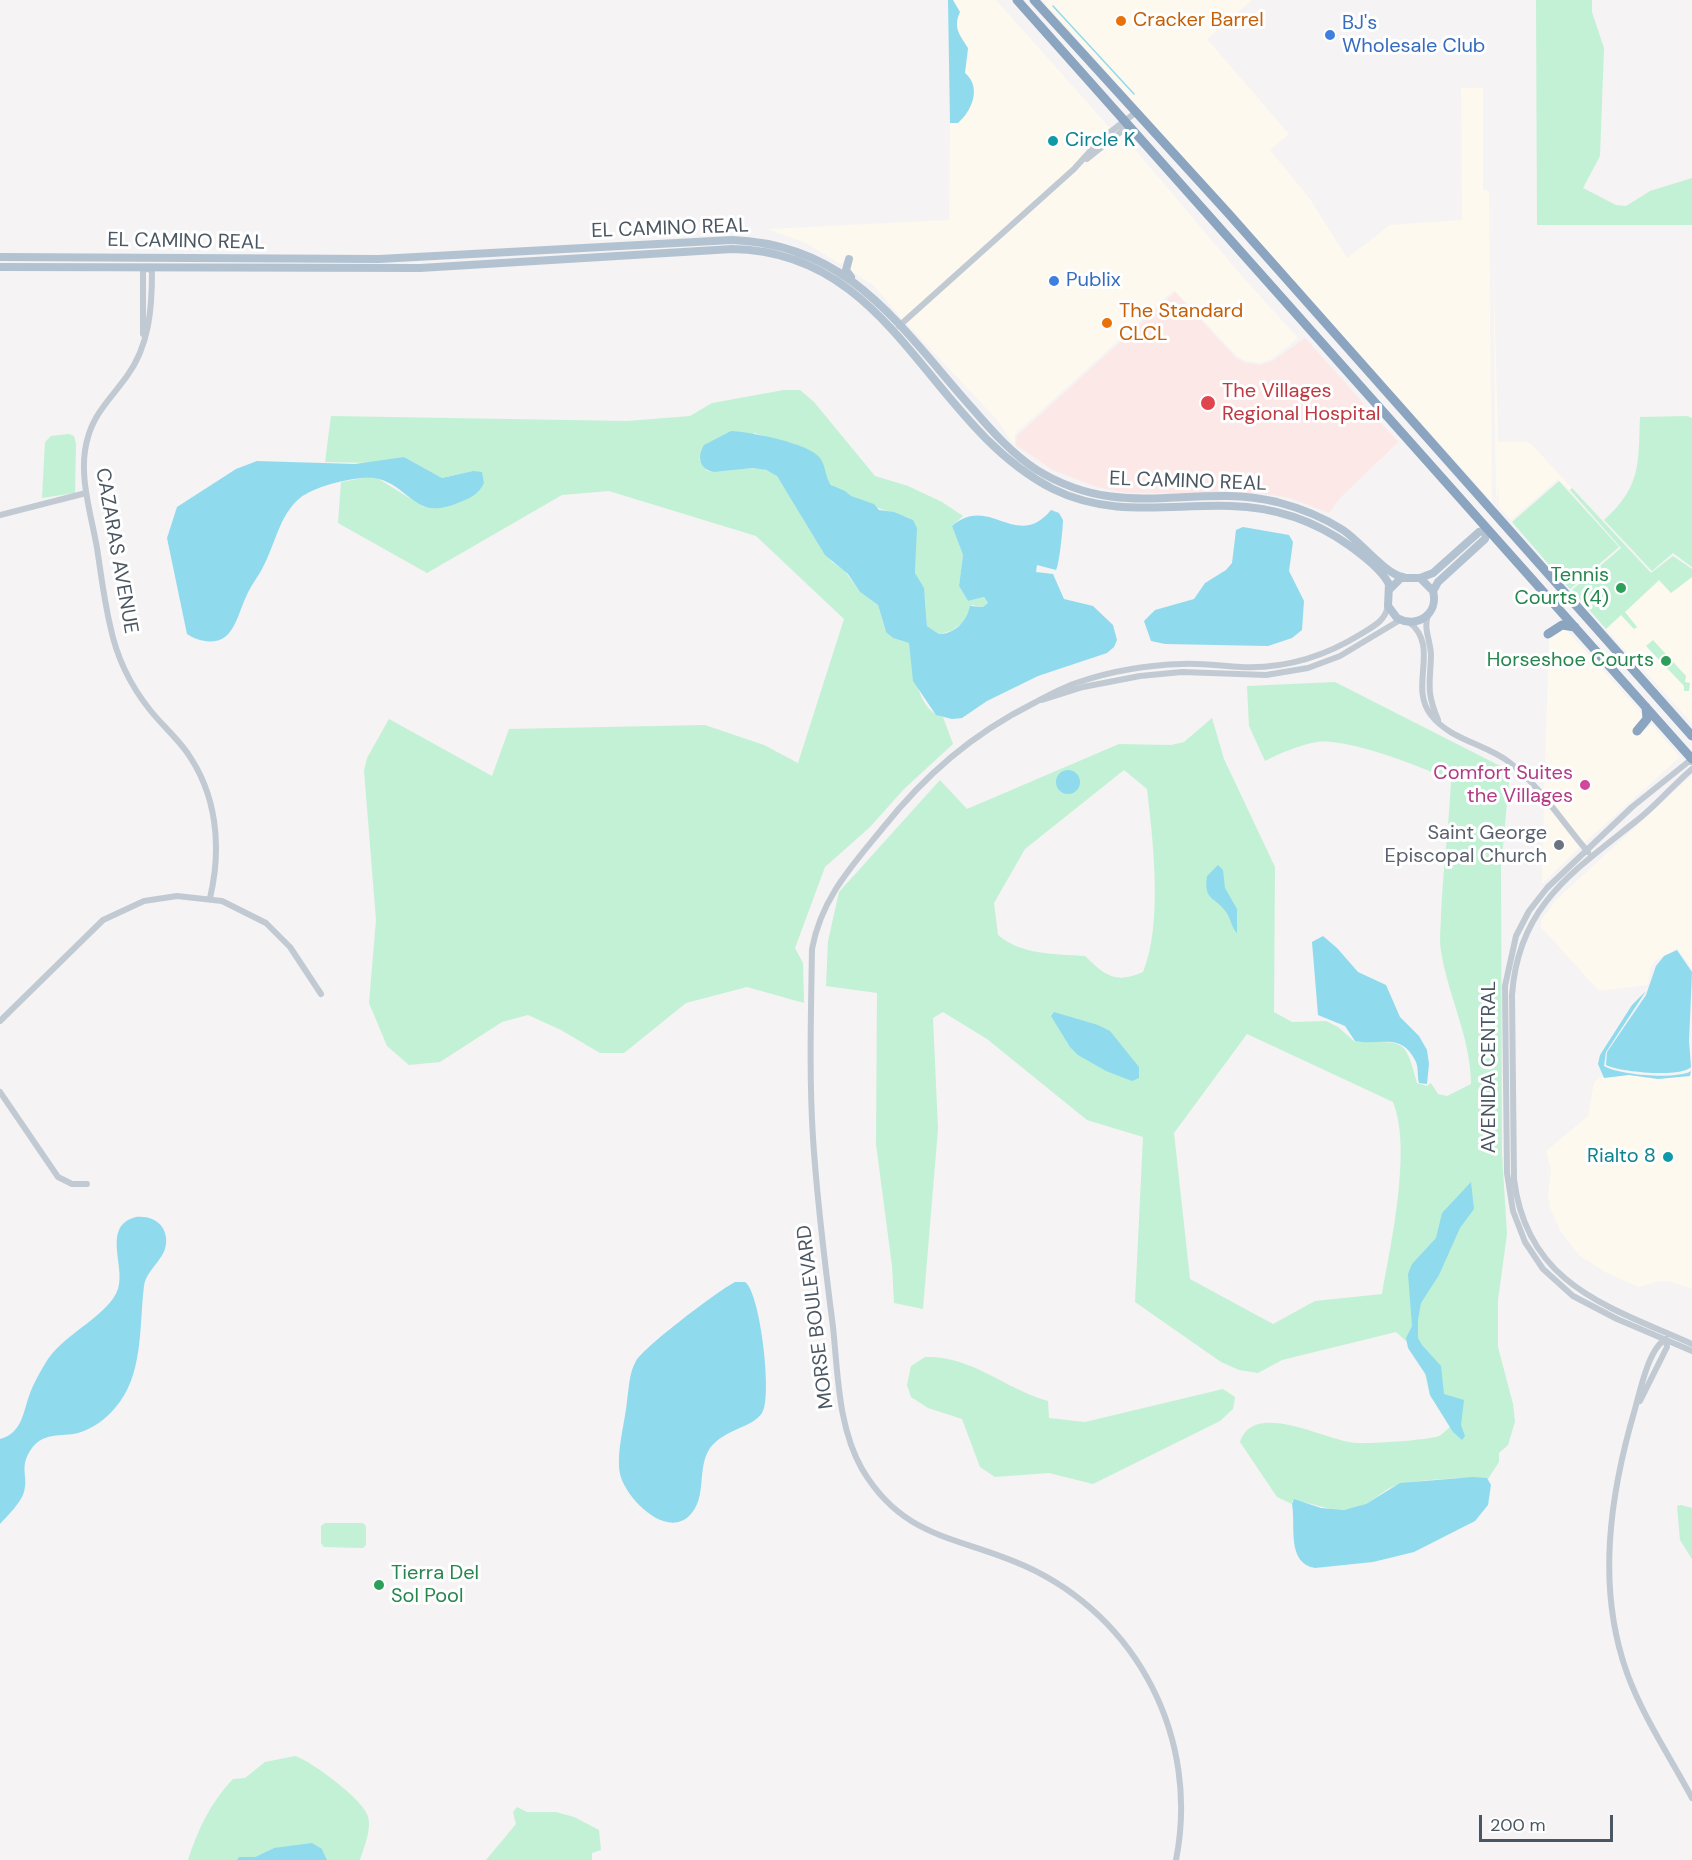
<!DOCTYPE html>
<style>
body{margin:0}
#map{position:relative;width:1692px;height:1860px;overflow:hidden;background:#f5f3f3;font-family:"DM Sans",sans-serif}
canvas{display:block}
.scale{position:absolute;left:1479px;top:1815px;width:134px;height:27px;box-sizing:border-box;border:3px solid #4a5661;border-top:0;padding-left:8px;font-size:18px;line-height:21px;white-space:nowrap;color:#4a5661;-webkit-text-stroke:4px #fff;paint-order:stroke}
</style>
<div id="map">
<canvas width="1692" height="1860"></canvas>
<div class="scale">200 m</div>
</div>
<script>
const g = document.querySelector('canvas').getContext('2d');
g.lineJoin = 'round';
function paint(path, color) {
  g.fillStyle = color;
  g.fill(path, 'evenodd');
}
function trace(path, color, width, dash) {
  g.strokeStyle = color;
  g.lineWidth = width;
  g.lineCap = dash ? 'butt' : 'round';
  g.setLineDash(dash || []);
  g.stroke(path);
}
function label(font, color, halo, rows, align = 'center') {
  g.font = font + ' "DM Sans",sans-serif';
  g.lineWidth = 6;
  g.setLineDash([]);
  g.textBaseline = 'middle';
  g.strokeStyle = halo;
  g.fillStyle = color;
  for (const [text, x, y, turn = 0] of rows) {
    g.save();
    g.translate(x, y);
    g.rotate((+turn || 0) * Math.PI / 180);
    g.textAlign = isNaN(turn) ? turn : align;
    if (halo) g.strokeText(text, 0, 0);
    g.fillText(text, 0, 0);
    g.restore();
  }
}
paint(new Path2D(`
 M953 0H996L1110 128 1072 167 903 320 873 285 849 270 847 257 840 264 806 243 767 229 949 220 950 123H958L964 67 969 57 968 48 957 30 956 21 960 12Z
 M1042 0H1252L1207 39 1289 134 1270 150 1310 199 1347 258 1390 225 1462 220 1461 88H1483V190L1489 191 1492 502Z
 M1122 134 1241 275 1298 338 1272 359 1260 363 1246 361 1237 356 1174 290 1015 434 1014 445 997 420 906 323 1075 171Z
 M1493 241 1498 442H1527L1532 445 1572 488 1570 490 1558 479 1511 520 1499 507 1498 485 1496 506Z
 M1692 577V723L1606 629 1660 580 1671 593Z
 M1564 627 1645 717 1639 733 1652 725 1680 757 1584 843 1544 795 1549 637Z
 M1692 775V969L1677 948 1655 961 1650 969 1648 985 1599 991 1541 927V920L1556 900Z
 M1544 802 1580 847 1542 884Z
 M1692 1070V1289L1669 1281H1659L1639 1287 1605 1272 1579 1255 1561 1232 1550 1208 1548 1194 1551 1170 1546 1151 1588 1116 1594 1082 1603 1076 1608 1078 1629 1075 1658 1079 1690 1076Z`), '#fdf9ef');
paint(new Path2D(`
 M1175 292 1236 358 1246 363 1260 365 1273 361 1305 338 1398 442 1339 499 1329 513 1290 498 1260 493H1127L1097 487 1053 470 1016 445 1017 436Z`), '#fce8e6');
paint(new Path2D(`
 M1536 0H1592V12L1604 48 1600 156 1583 188 1616 205 1626 206 1650 191 1692 178V225H1537Z
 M784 390H800L814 402 875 476 908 486 942 502 963 516 952 526 963 555 959 586 968 601 984 597 988 603 983 607 972 605 965 621 951 631 939 634 927 626 925 598 915 573 916 534 909 518C892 513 842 497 830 483 823 475 825 462 815 455 798 442 774 441 755 433L699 459 707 471C731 474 755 460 777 476L832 562 844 570 860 592 878 605 885 630 893 638 909 643C914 665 915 710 943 717L953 744 904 789 870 827 825 867 795 948 803 963 804 1003 747 987 686 1003 624 1053H600L561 1030 528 1015 502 1022 440 1062 409 1065 387 1046 369 1003 376 920 364 770 367 758 389 719 492 776 509 729 705 725 764 745 798 763 844 619 756 536 609 491 562 495 427 573 338 523 341 482 369 477 377 478 424 507 473 471 442 478 404 457 372 463 325 462 331 416 627 421 690 416 712 403Z
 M1687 416 1692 418V567L1673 553 1652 571 1604 520C1642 486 1638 463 1640 417Z
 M69 434 74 436 76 444 75 493 42 498 45 442 51 436Z
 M1559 481 1619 547 1570 589 1512 522Z
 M1572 488 1651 573 1673 556 1692 569V577L1671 593 1659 580 1625 612 1637 627 1634 629 1621 615 1606 629 1572 590 1621 548 1570 490Z
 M1653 640 1686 676 1685 682 1690 683 1689 691H1684V686L1646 646Z
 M1335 682 1510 771 1501 867 1502 1154 1507 1234 1498 1300V1347L1513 1404 1515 1422 1508 1445 1499 1453V1462L1488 1479C1475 1476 1404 1480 1392 1487 1378 1494 1367 1507 1351 1509 1329 1513 1312 1501 1292 1501V1504L1277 1497 1240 1442C1254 1399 1326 1441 1356 1443 1369 1444 1429 1440 1439 1436 1443 1434 1447 1429 1450 1427L1430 1395 1424 1370 1406 1341 1396 1332 1282 1360 1258 1373 1239 1370 1221 1362 1135 1302 1143 1137 1087 1120 987 1039 943 1012 933 1018 938 1129 923 1309 894 1303 892 1266 876 1144 877 993 826 986 828 941 839 892 940 780 967 809 1119 744 1171 745 1184 742 1212 718 1224 759 1275 867 1274 1012 1292 1022 1326 1021 1338 1027 1354 1041C1401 1045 1404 1032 1417 1083L1427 1086 1431 1083 1438 1094 1447 1096 1471 1084C1471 1038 1448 996 1441 951 1439 939 1441 926 1441 914 1443 869 1449 826 1451 781 1424 767 1347 738 1317 742 1300 745 1280 753 1265 761L1249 726 1247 686ZM1124 770 1147 789C1153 840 1163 924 1143 972 1116 984 1105 976 1085 956 1055 954 1021 955 998 935L994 903 1025 849ZM1247 1034 1393 1102C1412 1148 1391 1244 1382 1294L1315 1301 1273 1324 1190 1279 1174 1133Z
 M925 1357C973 1356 1003 1388 1048 1401L1049 1418 1085 1422 1223 1389 1235 1397 1233 1409 1220 1421 1093 1484 1049 1473 995 1477 980 1467 962 1419 928 1408 911 1397 907 1385 911 1366Z
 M1681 1505 1692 1508V1559L1680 1540 1677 1506Z
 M325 1523H363L366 1526V1545L363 1548 324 1547 321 1543V1526Z
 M295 1756C311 1761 361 1798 367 1814 373 1827 364 1847 360 1860H327L322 1849 274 1848 255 1857H239L237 1860H188C198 1829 211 1802 233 1779L245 1778 265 1762Z
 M517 1807 527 1812H556L574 1817 599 1830 601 1850 592 1853V1860H486L516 1824 513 1812Z`), '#c3f1d5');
paint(new Path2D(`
 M948 0H953L960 12C953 27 959 34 968 48L965 73C982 87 972 111 958 123H950Z
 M731 431C750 432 809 443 820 458 826 466 825 477 831 485L845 491 851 496 874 504 879 510 894 512 913 520 917 528 915 573 924 588 927 626 939 634C955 634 967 621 970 606L983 607 988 603 984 597 968 601 959 586 963 555 952 526C990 493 1016 552 1051 510L1059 513 1063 520C1063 529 1059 566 1056 570L1037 565 1036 572 1053 574 1064 599 1093 606 1113 625 1117 640 1114 647 1107 653 1038 676 987 701 962 718 952 719 936 715 913 681 909 643 893 638 886 632 878 605 860 592 848 574 825 555 777 476 766 470 753 468 714 472C699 469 697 457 704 445Z
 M404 457 442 478 473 471 482 472 484 483C479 494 470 498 460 502 415 522 413 489 379 479 361 474 315 486 300 498 279 515 275 546 262 569 257 578 250 587 246 597 240 609 236 629 225 637 214 645 197 641 187 634L167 538 177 507 236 469 257 461 355 464Z
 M1243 527 1289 535 1293 542 1289 571 1304 601 1302 630 1292 638 1268 646 1165 644 1151 641 1144 621 1155 610 1194 599 1205 583 1226 570 1232 563 1236 530Z
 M1056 782a12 12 0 1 1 24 0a12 12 0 1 1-24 0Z
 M1218 865 1223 870 1225 888 1237 909V933C1232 929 1231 919 1226 912 1216 897 1203 901 1207 876Z
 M1323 936 1337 948 1358 972 1386 985 1400 1017 1419 1036 1427 1050 1429 1064 1427 1084 1419 1083C1417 1075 1419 1067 1415 1060 1401 1032 1379 1046 1355 1041L1345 1026 1318 1015 1312 942Z
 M1677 950 1692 972 1689 1041 1691 1067C1681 1078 1619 1072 1606 1065L1607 1052 1646 995 1656 966 1664 956Z
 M1646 991 1606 1052 1604 1066C1618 1075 1677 1080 1691 1071L1690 1076 1658 1079 1629 1075 1604 1078 1598 1064 1600 1055 1632 1005Z
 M1054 1012 1098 1025 1110 1031 1139 1067V1078L1132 1081 1106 1071 1078 1055 1070 1047 1051 1016Z
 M1471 1182 1474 1209 1460 1228 1439 1275 1421 1303 1418 1320V1338L1422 1345 1441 1366 1444 1394 1464 1400 1461 1425 1465 1436 1462 1440 1453 1432 1430 1395 1426 1375 1408 1348 1406 1338 1412 1326 1408 1274 1412 1264 1436 1238 1442 1213Z
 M136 1217C148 1216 161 1220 165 1233 172 1257 147 1266 144 1286 139 1326 144 1375 115 1408 106 1419 92 1429 78 1433 61 1437 44 1432 32 1448 18 1467 29 1476 24 1492 21 1503 7 1516 0 1524V1439C22 1433 23 1413 29 1396 33 1384 41 1370 48 1359 66 1333 110 1314 118 1289 126 1266 101 1226 136 1217Z
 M735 1282H745C760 1291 773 1398 762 1413 752 1428 724 1429 710 1448 696 1469 708 1498 689 1516 665 1539 625 1497 620 1474 616 1452 625 1423 627 1401 629 1388 629 1373 636 1361 645 1346 718 1291 735 1282Z
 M1473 1477 1487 1478 1491 1485 1488 1505 1475 1521 1414 1552 1373 1562 1315 1568C1286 1563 1296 1526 1292 1504L1294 1499 1321 1508 1344 1510 1366 1504 1400 1483Z
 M312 1843 322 1849 327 1860H237L239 1857H255L274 1848Z`), '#90daee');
trace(new Path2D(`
 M1053 6 1134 94`), '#90daee', 1.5);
trace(new Path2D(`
 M1087 159 1122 131 1124 122
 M147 267 152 272C152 309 149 346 127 376 112 397 95 412 88 437 77 472 91 513 97 548 101 574 104 599 110 625 116 655 130 685 150 710 161 724 175 736 186 751 217 794 222 847 210 898
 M899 326 1074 169 1100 140 1135 113
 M143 334V272L147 267
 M0 515 86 493
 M1428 615C1423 630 1431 641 1431 656 1430 685 1426 691 1438 720
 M1409 622C1441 647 1408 686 1431 715 1450 740 1486 744 1509 762 1540 786 1563 823 1588 852
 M1042 700 1083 687 1140 676 1182 672 1266 675 1308 668 1340 656 1400 620
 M1692 762H1688L1632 807 1547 888 1529 911 1516 936 1505 986 1507 1173 1513 1211 1525 1242 1543 1269 1573 1296 1617 1319 1692 1351
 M1692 769C1672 786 1656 806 1635 822 1571 873 1518 907 1512 995L1514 1179C1527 1285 1607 1306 1692 1344
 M0 1021 103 920 144 901 177 896 222 901 266 923 290 947 321 994
 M0 1092 58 1177 72 1184H87
 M1665 1340C1649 1348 1640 1391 1635 1409 1610 1494 1596 1587 1627 1673 1643 1717 1670 1757 1692 1798
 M1640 1401 1667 1347 1666 1339
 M1176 1860C1200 1739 1138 1617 1025 1566 959 1536 904 1540 862 1469 838 1427 838 1374 833 1327 825 1265 817 1201 813 1138 809 1076 811 1012 812 949 821 899 851 867 882 829 925 775 972 734 1034 703 1049 695 1063 687 1079 682 1112 671 1147 665 1182 664 1202 663 1221 666 1241 667 1286 669 1324 657 1361 634 1374 626 1385 621 1388 606`), '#c1cad2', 6);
trace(new Path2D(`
 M0 257 379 259 732 240C850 244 900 327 972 408 991 430 1012 454 1037 470 1123 523 1191 482 1277 502 1300 508 1323 517 1343 530 1361 542 1385 574 1403 577
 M849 259 846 270 851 277
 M0 267 420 268 732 249C894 251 928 425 1053 489 1111 518 1170 504 1231 506 1275 507 1315 521 1350 546 1363 556 1381 569 1389 584L1388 606 1397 618C1417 629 1439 614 1433 591L1420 578H1401L1389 590
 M1420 578 1433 573 1479 532 1487 530
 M1433 591 1438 582 1485 539 1487 530`), '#b3c2d1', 8);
trace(new Path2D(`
 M1017 0 1692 759
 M1034 0 1228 213 1692 736
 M1548 634 1562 625 1575 627
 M1637 731 1647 719 1646 707`), '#8ba5c1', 9);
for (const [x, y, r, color] of [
 [1121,21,6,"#e8710a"],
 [1330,35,6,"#3f7fe0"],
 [1053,141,6,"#0f9aa8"],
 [1054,281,6,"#3f7fe0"],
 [1107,323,6,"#e8710a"],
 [1208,403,8,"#e0444e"],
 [1621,588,6,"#2e9e5b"],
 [1666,661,6,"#2e9e5b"],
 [1585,785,6,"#d1479c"],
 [1559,845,6,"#6b7280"],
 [1668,1157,6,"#0f9aa8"],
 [379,1585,6,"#2e9e5b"]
]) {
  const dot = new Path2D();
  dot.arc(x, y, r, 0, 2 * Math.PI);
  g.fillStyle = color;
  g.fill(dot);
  trace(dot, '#fff', 2);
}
label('20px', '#c56008', '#fff', [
 ["Cracker Barrel",1133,21],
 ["The Standard",1119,312],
 ["CLCL",1119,335]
], 'left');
label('20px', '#366cbe', '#fff', [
 ["BJ's",1342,24],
 ["Wholesale Club",1342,47],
 ["Publix",1066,281]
], 'left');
label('20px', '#0d838f', '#fff', [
 ["Circle K",1065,141],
 ["Rialto 8",1656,1157,"right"]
], 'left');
label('20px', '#4a5661', '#fff', [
 ["EL CAMINO REAL",670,229,-2],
 ["EL CAMINO REAL",186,242,1],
 ["EL CAMINO REAL",1188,482,2],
 ["CAZARAS AVENUE",116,551,80],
 ["AVENIDA CENTRAL",1490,1067,-90],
 ["MORSE BOULEVARD",816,1317,-97]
]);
label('20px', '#be3a42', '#fff', [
 ["The Villages",1222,392],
 ["Regional Hospital",1222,415]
], 'left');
label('20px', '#27864d', '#fff', [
 ["Tennis",1609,576],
 ["Courts (4)",1609,599],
 ["Horseshoe Courts",1654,661],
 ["Tierra Del",391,1574,"left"],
 ["Sol Pool",391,1597,"left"]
], 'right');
label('20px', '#b23c85', '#fff', [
 ["Comfort Suites",1573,774],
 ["the Villages",1573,797]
], 'right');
label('20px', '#5b616d', '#fff', [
 ["Saint George",1547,834],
 ["Episcopal Church",1547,857]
], 'right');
</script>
